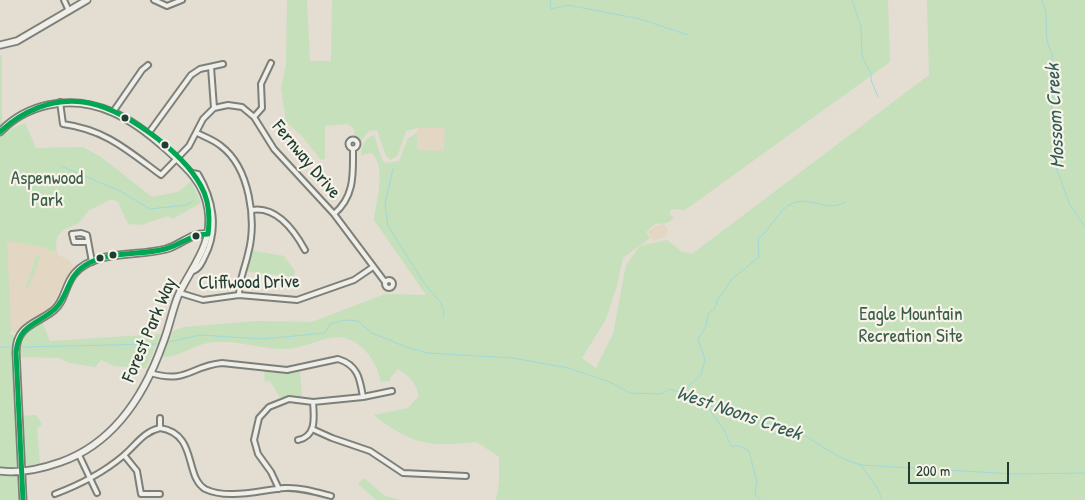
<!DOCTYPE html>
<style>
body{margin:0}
#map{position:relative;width:1085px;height:500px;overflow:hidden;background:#e3ddd2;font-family:"Patrick Hand",sans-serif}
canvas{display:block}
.scale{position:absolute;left:908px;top:462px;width:101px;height:22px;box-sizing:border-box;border:2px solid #1f3d34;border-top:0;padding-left:6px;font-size:15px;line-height:18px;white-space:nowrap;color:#1f3d34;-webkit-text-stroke:4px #f7f3e8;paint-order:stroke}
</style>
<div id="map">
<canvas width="1085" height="500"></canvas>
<div class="scale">200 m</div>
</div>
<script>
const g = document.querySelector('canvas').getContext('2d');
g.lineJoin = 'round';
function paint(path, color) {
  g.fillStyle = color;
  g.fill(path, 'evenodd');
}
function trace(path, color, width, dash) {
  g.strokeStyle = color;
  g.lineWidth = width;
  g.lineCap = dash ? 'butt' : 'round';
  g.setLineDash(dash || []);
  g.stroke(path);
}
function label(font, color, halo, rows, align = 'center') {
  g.font = font + ' "Patrick Hand",sans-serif';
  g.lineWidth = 4.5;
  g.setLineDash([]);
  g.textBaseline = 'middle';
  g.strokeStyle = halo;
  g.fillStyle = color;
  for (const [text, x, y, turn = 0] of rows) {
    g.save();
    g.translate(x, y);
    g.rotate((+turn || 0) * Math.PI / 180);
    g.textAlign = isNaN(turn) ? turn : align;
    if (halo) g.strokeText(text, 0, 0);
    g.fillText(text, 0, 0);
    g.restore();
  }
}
paint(new Path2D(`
 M417 128H445V151H417Z
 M664 224 668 229 666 236 653 241 648 232 656 226Z
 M3 240 48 248 56 246 58 255 69 260 75 269 63 283 51 309 23 326 18 332H5Z`), '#e3d6c2');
paint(new Path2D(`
 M287 0H307L310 61H331L332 0H888L890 62 685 210 672 209 669 213 674 218 667 223 655 224 646 232 650 238 623 258 616 289 605 321 582 358 596 368 613 334 626 265 640 246 667 240 681 251 692 254 929 75 927 0H1085V500H496L499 483V457L477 442C429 447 412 445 374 415L408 408 419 396C415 382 411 377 398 369L391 377 390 381 381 382C376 358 357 332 329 338 312 342 297 350 280 349 254 348 226 336 200 345 185 350 177 358 161 357L173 331 184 327 256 321 312 322 385 294 426 295 374 220C376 201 387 169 372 153L361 155C361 146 366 137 374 135L382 159 385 163 399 161 408 138 417 133V150L444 151 445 128H417L406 131 398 155 391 160 386 156 377 130 369 131 360 142 355 138 354 128 347 124 325 126V159L321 160 301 135 286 122 281 89 286 64Z
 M0 55H2V133L25 123 36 148 83 147 101 157 152 197 178 192 191 181 201 203 172 219 168 216 141 225 128 224 118 202 112 199 88 211 79 223 63 230 57 237 55 251H47L48 248 7 241 11 332 8 333 14 335 19 500H0Z
 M249 250 284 256 295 271 294 277 244 271Z
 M40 255 37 268 28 288 26 287 36 256Z
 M42 322 50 341 161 334 146 368 114 366 101 360 95 367 70 363 59 358 19 357C21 336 23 332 42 322Z
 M264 369 300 371 302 397H280L269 380 265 383Z
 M36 415 42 424 37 429 40 463 28 466 25 461 22 416Z
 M364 478 385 496 400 500H376L358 484Z`), '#c5e0ba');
trace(new Path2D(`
 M550 0 551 9 568 5 640 19 688 35
 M852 0 861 27 862 56 871 74V80L878 97
 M1042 0C1051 17 1041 36 1052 53V123L1057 137 1054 150 1057 170 1069 203 1085 227
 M61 166 120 191 150 209 187 205 193 201
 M393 169 385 204 388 226 424 283 441 303 444 312 443 318
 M169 342 200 335 263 339 325 333 330 324 345 320 358 321 372 333 406 347 427 353 513 358 568 368 610 382 630 393 661 394 670 389C698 396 719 414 747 421 758 424 785 425 793 429 816 441 835 458 861 465L1014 474 1085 473
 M0 347H11
 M21 347 156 344
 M682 392 701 375 705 360 698 339 706 326 708 314 715 308 717 301 732 279 759 257 758 239C771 229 777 210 793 203 813 196 825 213 846 202
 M707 406 724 430 731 446H740L749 451 757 482 755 491 756 496 761 500
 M861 465 878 489 882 500`), '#a1d9da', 1);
const street = new Path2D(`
 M64 0 69 11
 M154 0 167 6 182 0
 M211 67 214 108
 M60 102 63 124C106 130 127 150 161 175L189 146 203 119 214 108 228 105 242 107 254 117 274 149 334 214 385 282
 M113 112 142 70 148 65
 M254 117 262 108 261 84 271 63
 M197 133C205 137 214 140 221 146 250 168 257 221 248 254 245 268 239 280 239 295
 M148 134 191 75 200 69 223 64
 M348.5 144a4.5 4.5 0 1 1 9 0a4.5 4.5 0 1 1-9 0Z
 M192 173 198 174C213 199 219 229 205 256 202 263 199 269 193 271
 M252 210C277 206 294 230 305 250
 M334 214C355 196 353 174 353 149
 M87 242H74L72 234 81 233 87 235 92 262
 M385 284a4 4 0 1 1 8 0a4 4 0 1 1-8 0Z
 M180 293 203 300 239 295 297 300 354 280 373 267
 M150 373C188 384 190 366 222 363L287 370 338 359C358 365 360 379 363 397
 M160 418V428
 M312 429 332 438 370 451 403 473 466 476
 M298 440C317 436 314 417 313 402
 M79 455 97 493
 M124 455 137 471 141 494H160
 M279 489 271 472 258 454 254 440 259 418 269 407 289 399 313 402 363 397 392 391
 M55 494C79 485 104 472 123 456 136 445 143 432 160 428 198 434 184 476 205 489 228 500 260 490 285 488 300 487 316 492 331 496`);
const secondary = new Path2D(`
 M0 45 17 41 87 0
 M0 132C13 118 30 109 48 105 95 95 133 119 166 149 186 167 204 182 208 209 214 245 191 267 178 296 172 311 169 328 163 343 145 394 114 443 61 462 41 469 21 474 0 471
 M23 500 16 352C16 325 37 324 54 310 65 301 65 284 75 273 97 249 137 257 166 249 181 245 191 232 208 234`);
trace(street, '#7d8079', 8);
trace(secondary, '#7d8079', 9);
trace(street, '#f0eee9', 4);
trace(secondary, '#f0eee9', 5.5);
trace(new Path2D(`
 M0 132C22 111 52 98 83 102 122 107 182 151 201 186 209 200 210 218 208 234
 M23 500 16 352C19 324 37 325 55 309 68 297 67 277 84 266 107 250 139 256 165 249 181 245 191 234 208 234`), '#00a651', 5);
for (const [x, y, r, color] of [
 [125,118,4.5,"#1f3d34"],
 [165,145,4.5,"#1f3d34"],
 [196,236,4.5,"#1f3d34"],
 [113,255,4.5,"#1f3d34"],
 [100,258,4.5,"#1f3d34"]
]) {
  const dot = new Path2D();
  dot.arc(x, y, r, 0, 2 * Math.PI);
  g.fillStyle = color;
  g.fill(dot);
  trace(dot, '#f7f3e8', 2);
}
label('19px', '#1f3d34', '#f7f3e8', [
 ["Fernway Drive",306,160,50],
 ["Cliffwood Drive",249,283,-1],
 ["Forest Park Way",150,330,-67]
]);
label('19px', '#3b5e4b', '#f7f3e8', [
 ["Aspenwood",47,179],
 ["Park",47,201],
 ["Eagle Mountain",911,315],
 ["Recreation Site",911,337]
]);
label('italic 20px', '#335c56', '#f7f3e8', [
 ["Mossom Creek",1056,116,-93],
 ["West Noons Creek",739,414,19]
]);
</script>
